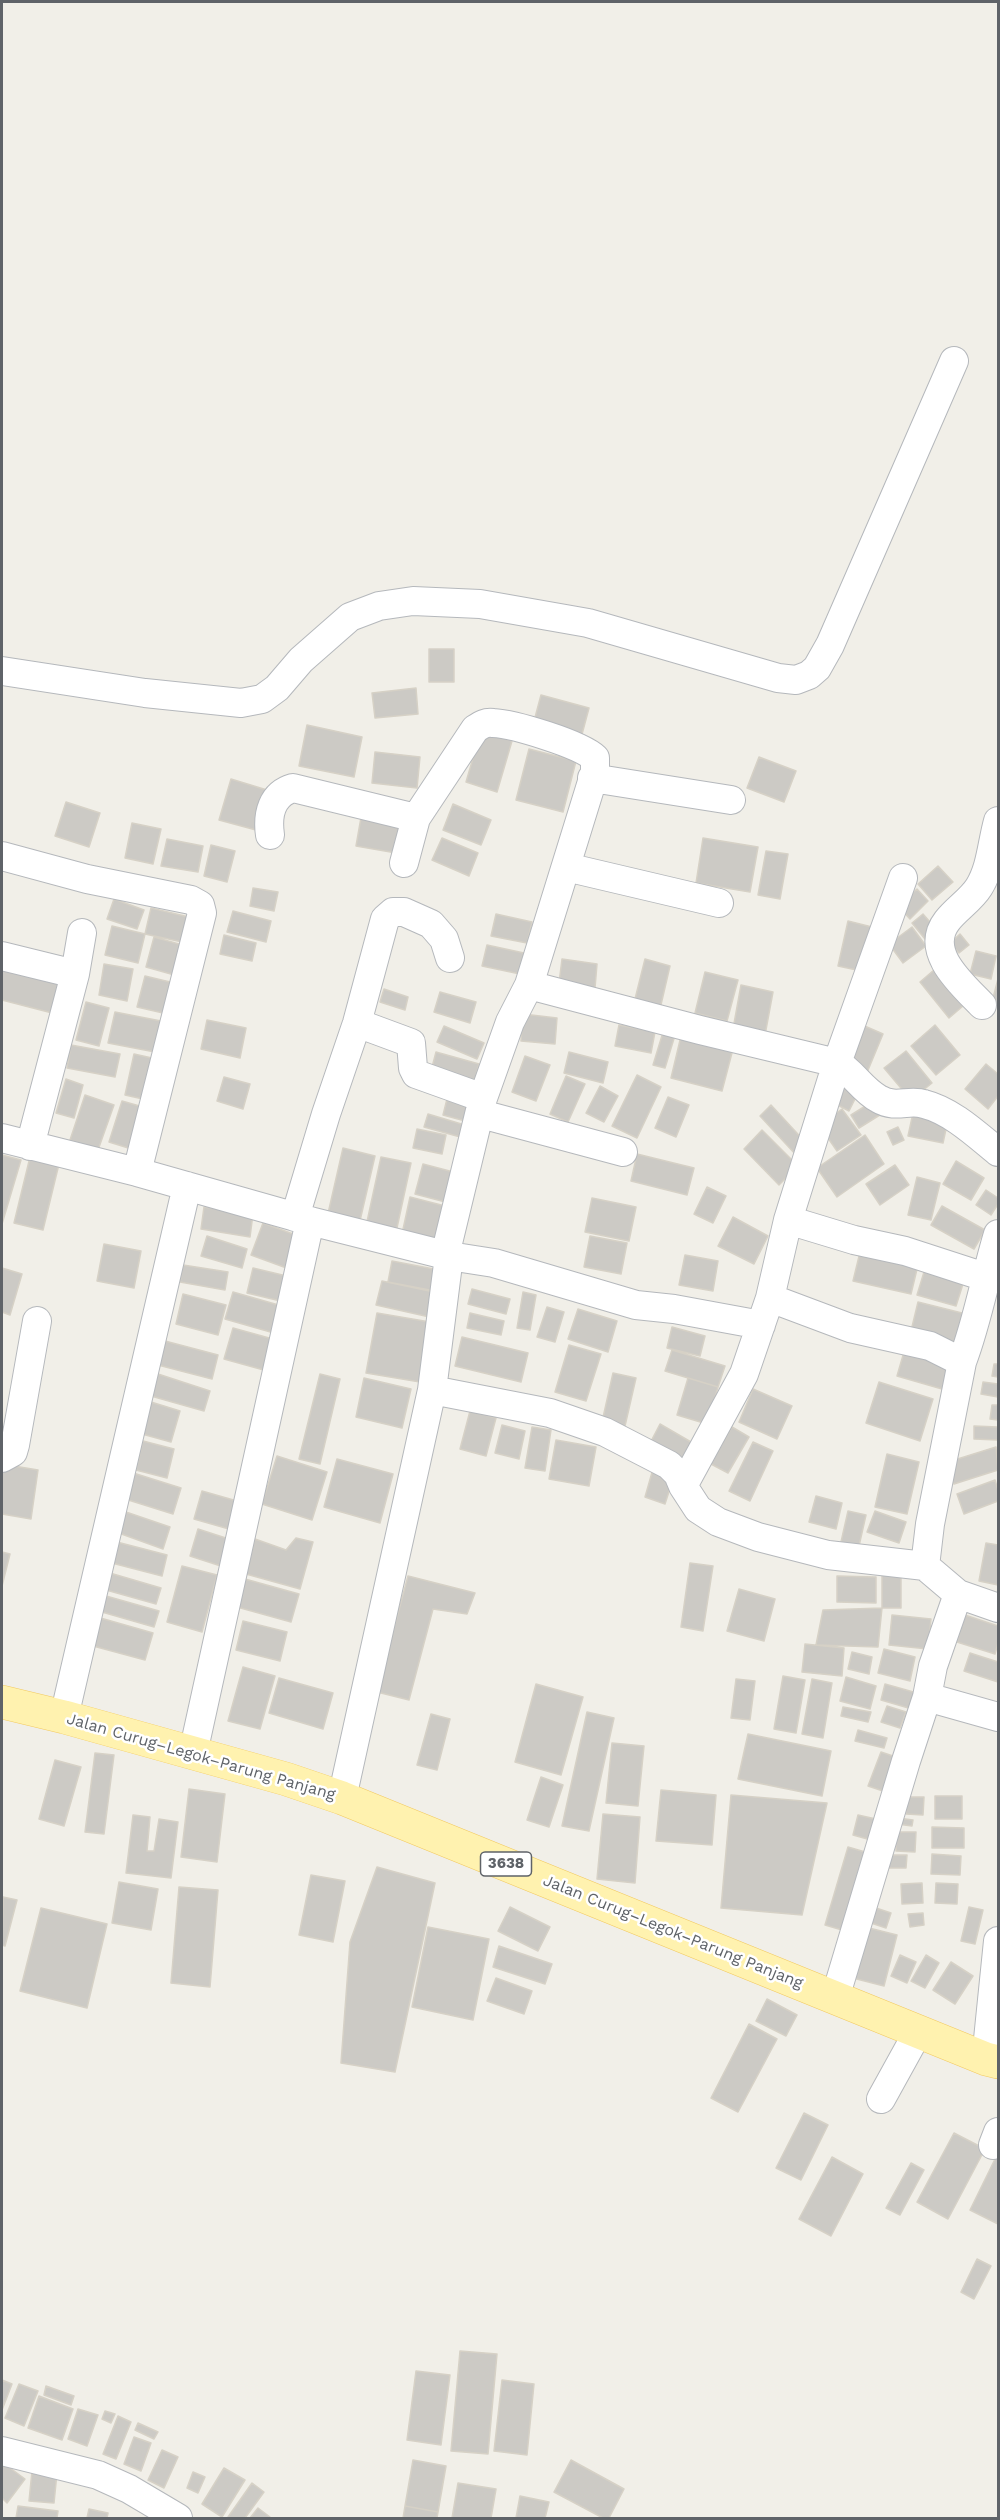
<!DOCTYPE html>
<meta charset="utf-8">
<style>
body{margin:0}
#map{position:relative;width:1000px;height:2520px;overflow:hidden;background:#f1efe8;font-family:"Work Sans",sans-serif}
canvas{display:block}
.frame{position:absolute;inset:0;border:3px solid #5f6368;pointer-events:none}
</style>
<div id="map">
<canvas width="1000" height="2520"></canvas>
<div class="frame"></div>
</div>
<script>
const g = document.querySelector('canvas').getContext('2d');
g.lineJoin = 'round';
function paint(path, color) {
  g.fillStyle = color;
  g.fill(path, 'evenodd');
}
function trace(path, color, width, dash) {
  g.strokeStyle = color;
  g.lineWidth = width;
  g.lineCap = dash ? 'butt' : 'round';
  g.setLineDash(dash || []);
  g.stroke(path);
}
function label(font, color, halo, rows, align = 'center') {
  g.font = font + ' "Work Sans",sans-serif';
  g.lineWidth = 5;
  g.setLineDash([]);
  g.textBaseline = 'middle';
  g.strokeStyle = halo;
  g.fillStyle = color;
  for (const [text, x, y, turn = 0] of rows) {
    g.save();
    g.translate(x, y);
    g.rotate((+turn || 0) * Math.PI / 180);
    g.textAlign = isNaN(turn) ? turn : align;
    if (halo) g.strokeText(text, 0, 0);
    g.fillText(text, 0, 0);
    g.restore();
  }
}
const building = new Path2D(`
 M429 649H454V682H429Z
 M416 688 418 714 375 718 372 693Z
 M541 695 589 708 581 738 533 725Z
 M307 725 362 737 354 777 299 766Z
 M481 731 512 741 497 792 466 782Z
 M529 749 576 761 563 812 516 800Z
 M375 752 420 757 417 788 372 783Z
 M759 757 796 771 784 802 747 788Z
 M231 779 267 790 256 830 219 820Z
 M66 802 100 813 89 847 55 836Z
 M453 804 491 820 481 845 443 830Z
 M362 812 408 820 402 854 356 846Z
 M132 823 161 829 153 864 125 858Z
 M442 838 478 853 469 876 432 860Z
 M703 838 758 847 750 892 696 883Z
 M167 839 203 846 198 872 161 866Z
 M211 845 235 851 227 882 204 876Z
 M766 851 788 854 780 899 758 895Z
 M938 866 953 882 932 900 918 884Z
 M253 888 278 892 274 911 250 906Z
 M917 889 928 901 910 919 898 906Z
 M114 899 144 910 137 929 107 919Z
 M151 908 193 918 187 943 145 934Z
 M233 911 271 921 266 942 227 932Z
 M496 914 532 922 527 943 491 936Z
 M923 914 936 929 925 939 912 923Z
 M848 921 876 928 866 972 838 966Z
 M112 926 145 934 138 963 105 955Z
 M912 927 926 946 903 963 889 944Z
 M960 934 969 945 959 953 950 943Z
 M224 935 256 943 252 961 220 954Z
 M154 937 186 946 178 976 146 967Z
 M487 945 524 953 520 974 482 966Z
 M976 951 996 956 991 979 970 974Z
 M562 959 597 964 595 988 559 983Z
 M645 959 670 966 660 1009 634 1003Z
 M2 961 65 978 56 1014 2 1000Z
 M104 964 133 969 127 1001 99 995Z
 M934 970 963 1006 949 1018 920 982Z
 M705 972 738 980 727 1021 695 1013Z
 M145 976 170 982 163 1013 137 1007Z
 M998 979V1004L992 1002Z
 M741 985 773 992 765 1035 733 1029Z
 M384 989 408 997 405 1010 380 1002Z
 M440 992 476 1002 470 1023 434 1012Z
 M86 1002 109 1008 99 1046 76 1040Z
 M115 1012 161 1021 155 1052 108 1043Z
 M523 1014 557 1018 555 1044 521 1041Z
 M207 1020 246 1028 240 1058 201 1049Z
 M860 1024 883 1034 866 1075 843 1064Z
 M619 1025 655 1032 651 1053 615 1046Z
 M935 1025 960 1055 936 1075 911 1046Z
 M444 1026 484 1043 477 1059 437 1042Z
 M664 1029 676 1032 665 1068 653 1065Z
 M681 1036 733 1049 722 1091 671 1078Z
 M71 1045 120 1054 115 1077 67 1068Z
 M906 1051 932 1083 911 1100 884 1068Z
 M436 1052 479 1064 474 1083 431 1071Z
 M569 1052 608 1062 603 1083 564 1073Z
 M134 1054 161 1060 152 1101 125 1095Z
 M525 1056 550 1065 536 1101 512 1092Z
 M986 1064 998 1074V1096L988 1109 965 1089Z
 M637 1075 661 1087 637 1138 612 1126Z
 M566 1076 585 1084 568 1122 550 1114Z
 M224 1077 250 1084 243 1109 217 1101Z
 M66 1079 83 1085 74 1118 56 1113Z
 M844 1080 860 1089 849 1111 832 1102Z
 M600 1086 618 1096 604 1122 586 1113Z
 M85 1095 114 1105 98 1150 70 1140Z
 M448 1095 473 1101 469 1122 443 1115Z
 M668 1097 689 1105 676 1137 655 1128Z
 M875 1100 883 1113 859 1128 851 1115Z
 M122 1101 150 1109 138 1151 109 1142Z
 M771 1105 808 1145 797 1156 760 1116Z
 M842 1109 861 1135 837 1151 819 1125Z
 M913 1113 948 1120 943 1143 908 1136Z
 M428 1114 468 1126 464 1138 424 1127Z
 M898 1127 904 1140 893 1145 887 1132Z
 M417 1129 446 1135 442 1154 413 1148Z
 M762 1130 798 1166 779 1185 744 1149Z
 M865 1135 884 1164 837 1197 817 1168Z
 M343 1148 375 1156 359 1225 327 1218Z
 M637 1154 694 1168 687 1195 631 1181Z
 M2 1155 21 1160 2 1224Z
 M30 1157 59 1164 43 1230 14 1223Z
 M381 1157 411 1163 395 1237 365 1231Z
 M956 1161 984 1178 971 1200 943 1184Z
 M423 1164 461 1174 453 1204 415 1194Z
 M895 1165 909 1185 880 1205 866 1184Z
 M917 1177 940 1183 931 1220 908 1215Z
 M707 1187 726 1196 713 1223 694 1214Z
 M986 1190 998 1198V1204L991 1215 976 1205Z
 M410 1197 449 1207 441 1243 402 1234Z
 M592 1198 636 1207 629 1241 585 1232Z
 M942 1206 985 1230 974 1249 931 1225Z
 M204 1207 253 1214 250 1237 201 1229Z
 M733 1217 768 1236 754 1264 718 1246Z
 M263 1223 304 1238 292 1270 251 1255Z
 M207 1236 247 1249 242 1268 201 1256Z
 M590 1236 627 1243 621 1274 584 1267Z
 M104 1244 141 1251 134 1288 97 1281Z
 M861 1248 919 1261 911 1294 853 1281Z
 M685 1255 718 1261 713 1291 679 1285Z
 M392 1261 439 1270 435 1291 388 1282Z
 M183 1265 228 1272 225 1290 180 1282Z
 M2 1268 22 1274 10 1315 2 1312Z
 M253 1268 295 1278 289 1303 247 1293Z
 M924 1272 963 1284 956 1306 917 1295Z
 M382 1281 439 1293 434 1318 376 1305Z
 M472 1289 510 1299 506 1314 468 1304Z
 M233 1292 289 1308 281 1335 225 1319Z
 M523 1292 536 1295 530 1330 517 1328Z
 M183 1294 226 1305 218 1335 176 1324Z
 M918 1302 966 1314 959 1343 911 1331Z
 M547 1307 564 1312 555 1342 537 1337Z
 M578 1309 617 1321 608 1352 568 1339Z
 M377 1313 430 1322 420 1382 366 1373Z
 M470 1313 504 1321 501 1335 467 1328Z
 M672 1327 705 1336 700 1356 667 1348Z
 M233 1328 280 1341 271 1372 224 1359Z
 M462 1337 528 1353 521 1382 455 1366Z
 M165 1341 218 1355 212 1379 158 1365Z
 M569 1345 601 1354 586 1401 555 1392Z
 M906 1345 951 1358 942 1389 897 1376Z
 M672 1350 725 1366 718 1387 665 1371Z
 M994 1364H998V1377L992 1376Z
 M613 1373 636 1378 625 1426 602 1422Z
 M158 1374 210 1391 204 1411 151 1396Z
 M320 1374 340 1379 320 1464 299 1459Z
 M364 1378 411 1389 402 1428 356 1417Z
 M688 1378 718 1387 707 1424 677 1415Z
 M879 1382 933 1399 920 1441 866 1423Z
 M983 1382 998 1384V1397L981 1394Z
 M753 1389 792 1406 777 1439 739 1422Z
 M151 1402 180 1411 171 1442 142 1434Z
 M992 1405H998V1420L990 1419Z
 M470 1411 496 1418 486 1456 460 1449Z
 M660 1424 691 1442 679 1464 648 1447Z
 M502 1425 525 1431 519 1459 495 1453Z
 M974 1426 998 1427V1440L974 1439Z
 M532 1427 551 1430 545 1471 525 1468Z
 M732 1427 749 1437 728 1473 711 1464Z
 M556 1440 596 1447 589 1486 549 1479Z
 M143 1441 174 1449 167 1478 136 1470Z
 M753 1442 773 1451 750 1501 729 1491Z
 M996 1447 998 1470 954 1484 948 1462Z
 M887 1454 919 1462 907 1514 875 1507Z
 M277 1456 327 1472 312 1520 262 1504Z
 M337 1459 393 1474 380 1523 324 1507Z
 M2 1464 38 1470 31 1519 2 1514Z
 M653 1469 674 1476 665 1504 645 1497Z
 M130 1472 181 1488 173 1514 122 1498Z
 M995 1480 998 1490V1501L964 1514 957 1494Z
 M202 1491 244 1503 236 1531 194 1519Z
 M816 1496 842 1503 836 1529 809 1522Z
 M123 1511 170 1527 163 1549 116 1532Z
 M848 1511 866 1515 859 1546 841 1542Z
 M875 1511 906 1522 899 1543 867 1532Z
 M198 1529 235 1541 227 1568 190 1556Z
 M296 1538 313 1542 300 1589 246 1574 255 1539 286 1550Z
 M113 1541 167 1555 162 1576 108 1562Z
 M986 1543 998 1545V1585L979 1581Z
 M2 1552 10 1554 2 1586Z
 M690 1563 713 1566 703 1631 681 1627Z
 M182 1566 217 1575 202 1632 167 1622Z
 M103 1571 161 1588 156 1604 99 1588Z
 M882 1575H901V1608H882Z
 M408 1576 475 1593 467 1614 433 1609 409 1700 377 1692Z
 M837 1576 876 1577V1603L837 1602Z
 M245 1579 299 1594 291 1622 237 1607Z
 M739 1589 775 1599 764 1641 727 1631Z
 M99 1594 159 1611 154 1627 95 1610Z
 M882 1608 878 1647 816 1645 823 1610Z
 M90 1615 153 1633 145 1660 82 1643Z
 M892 1615 931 1619 928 1649 889 1645Z
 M965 1615 998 1626V1643L995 1654 957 1642Z
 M243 1621 287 1632 280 1661 236 1650Z
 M805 1644 844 1648 842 1676 802 1672Z
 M884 1649 915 1657 910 1681 878 1673Z
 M852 1652 872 1657 869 1674 848 1669Z
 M970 1653 998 1662V1682L964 1671Z
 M243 1667 275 1676 260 1729 228 1721Z
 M783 1676 805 1680 796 1733 774 1729Z
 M846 1677 876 1686 870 1709 840 1701Z
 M279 1678 333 1693 323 1729 269 1713Z
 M736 1679 755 1681 750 1720 731 1718Z
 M812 1679 832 1683 823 1738 802 1734Z
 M536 1684 583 1697 561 1775 515 1762Z
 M885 1684 917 1693 912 1709 881 1700Z
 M887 1706 906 1712 900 1728 881 1722Z
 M843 1707 871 1712 868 1722 841 1716Z
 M587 1712 614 1718 589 1831 562 1826Z
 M431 1714 450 1719 437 1770 417 1765Z
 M858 1730 887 1738 884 1748 855 1741Z
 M748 1734 831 1751 822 1796 738 1779Z
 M612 1743 644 1746 638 1806 606 1803Z
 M881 1752 896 1757 883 1791 868 1786Z
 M95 1753 114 1755 104 1834 85 1832Z
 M55 1760 81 1767 64 1826 39 1819Z
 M541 1777 563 1785 549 1827 527 1820Z
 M189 1789 225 1794 217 1862 181 1857Z
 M661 1790 716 1795 712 1845 656 1841Z
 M731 1795 827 1803 802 1915 721 1908Z
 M935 1796H962V1819H935Z
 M907 1797H924L923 1815 906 1814Z
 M603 1814 640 1817 635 1883 597 1879Z
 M133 1815 150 1817 147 1851H154L159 1819 178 1822 171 1878 126 1873Z
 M858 1815 876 1819 871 1840 853 1835Z
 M898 1818 913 1820 912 1826 897 1824Z
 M932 1827 964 1828V1848H932Z
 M896 1832H916L915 1852 896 1851Z
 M848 1847 872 1854 849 1932 825 1925Z
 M932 1854 961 1856 960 1875 931 1874Z
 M889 1855H907L906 1868H888Z
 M377 1867 435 1883 395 2072 341 2063 350 1942Z
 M311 1875 345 1881 333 1942 299 1935Z
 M119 1882 158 1889 151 1930 112 1923Z
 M922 1883 923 1903 902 1904 901 1884Z
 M936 1883 958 1884 957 1904 935 1903Z
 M179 1887 218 1890 210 1987 171 1983Z
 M3 1897 17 1900 5 1946 2 1945Z
 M867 1905 891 1913 886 1928 862 1920Z
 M510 1907 550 1927 538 1951 498 1931Z
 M969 1907 983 1910 975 1944 961 1941Z
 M41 1908 107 1924 87 2008 20 1991Z
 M923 1913 924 1925 910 1927 908 1914Z
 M857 1925 897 1935 884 1986 845 1976Z
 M428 1927 489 1939 473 2020 412 2007Z
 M499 1946 552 1964 545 1984 493 1967Z
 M900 1955 916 1962 907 1983 891 1976Z
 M926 1955 939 1963 925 1988 911 1981Z
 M951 1962 973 1976 955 2004 933 1990Z
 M496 1978 532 1991 524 2014 487 2001Z
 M767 1999 797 2015 786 2036 756 2021Z
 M749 2024 777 2039 738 2112 711 2098Z
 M804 2113 828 2125 801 2180 776 2168Z
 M954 2133 985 2149 948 2219 917 2202Z
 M998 2153V2224L970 2210Z
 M832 2157 863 2174 831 2236 799 2219Z
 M911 2163 924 2170 900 2215 886 2208Z
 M977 2259 991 2266 974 2299 961 2292Z
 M460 2351 497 2354 488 2454 451 2451Z
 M416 2371 450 2375 441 2445 407 2440Z
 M2 2380 12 2384 2 2410Z
 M502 2380 534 2384 527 2455 494 2451Z
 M19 2384 38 2391 24 2426 5 2418Z
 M46 2386 74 2396 71 2405 44 2395Z
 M39 2396 73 2409 62 2440 28 2428Z
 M78 2409 98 2415 87 2446 68 2439Z
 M105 2411 115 2414 111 2423 102 2419Z
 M118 2416 131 2422 116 2459 103 2454Z
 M138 2423 158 2432 154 2439 135 2430Z
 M134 2437 151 2443 141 2471 124 2464Z
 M162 2450 178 2457 164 2488 148 2480Z
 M413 2460 446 2466 438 2512 405 2506Z
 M571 2460 624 2489 609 2518H603L554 2492Z
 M2 2462 25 2479 7 2503 2 2498Z
 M224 2468 245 2480 222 2517 202 2504Z
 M32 2471 57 2473 54 2503 29 2501Z
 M193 2472 205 2477 198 2493 187 2488Z
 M252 2483 264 2492 245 2518H230L228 2517Z
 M458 2483 496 2489 491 2518H452Z
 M520 2496 549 2502 545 2518H516Z
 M18 2506 58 2511 57 2518H16Z
 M405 2506 438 2512 437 2518H403Z
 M258 2508 270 2517 269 2518H250Z
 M89 2509 108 2513 107 2518H87Z`);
paint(building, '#cccac5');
trace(building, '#d6d1c6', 1.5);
const minor = new Path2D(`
 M2 671 145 693 241 703 262 699 277 688 301 660 350 617 379 606 413 601 480 604 588 623 778 678 796 680 809 675 817 668 830 645 954 361
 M592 778 731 800
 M270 835C267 814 272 794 293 788L416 818
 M2 856 87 879 191 900 200 905 202 913 137 1172
 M566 867 719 903
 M2 956 75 974
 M529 985 700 1030 837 1063C853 1072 862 1090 879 1099 896 1109 909 1099 924 1104 952 1111 977 1135 998 1152
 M982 1005C963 985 923 952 947 921 956 909 971 900 979 887 991 868 992 842 998 821
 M357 1023 411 1043 413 1068 416 1074 483 1098
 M481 1114 623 1152
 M2 1138 137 1172 310 1221 449 1256 448 1243 483 1098 510 1022 529 985 595 772V758C580 744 514 724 493 723 485 722 481 725 475 729L416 818 404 863
 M30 1146 75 974 82 933
 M295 1217 326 1114 357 1023 385 919 393 912H404L431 924 444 939 450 958
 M788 1220 854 1240 905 1251 985 1277
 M770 1298 850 1328 930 1346 962 1362 930 1524 925 1566 958 1594 998 1608
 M962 1362C978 1320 985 1277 998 1234
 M432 1390 550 1413 605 1432 669 1465 678 1474 683 1486 698 1509 718 1522 758 1537 828 1555 925 1566
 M2 1458 13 1452 15 1445 37 1321
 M683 1486 744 1374 770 1298 788 1220 837 1063 903 878
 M927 1697 998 1717
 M64 1717 187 1186
 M193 1753 310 1221
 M342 1798 432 1390 449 1256 494 1263 636 1305 674 1309 761 1325
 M835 1998 906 1761 927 1697 933 1666 958 1594
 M986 2059 998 1941
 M881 2099 918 2032
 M993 2145 998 2132
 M2 2451 98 2475 129 2489 178 2518`);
const major = new Path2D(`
 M2 1702 64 1717 286 1779 342 1798 986 2059 998 2062`);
trace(minor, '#b5b8bc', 30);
trace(major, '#f2c960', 34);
trace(minor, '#fff', 28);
trace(major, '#fff2af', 33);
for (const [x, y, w] of [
 [506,1864,51]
]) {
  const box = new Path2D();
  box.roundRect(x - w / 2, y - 12, w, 24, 4.5);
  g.fillStyle = '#fff';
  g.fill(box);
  trace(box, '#5f6368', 1.5);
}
label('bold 15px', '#5f6368', null, [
 ["3638",506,1864]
]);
label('16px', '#5f6368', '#fff', [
 ["Jalan Curug–Legok–Parung Panjang",201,1757,16],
 ["Jalan Curug–Legok–Parung Panjang",673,1932,22]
]);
</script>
